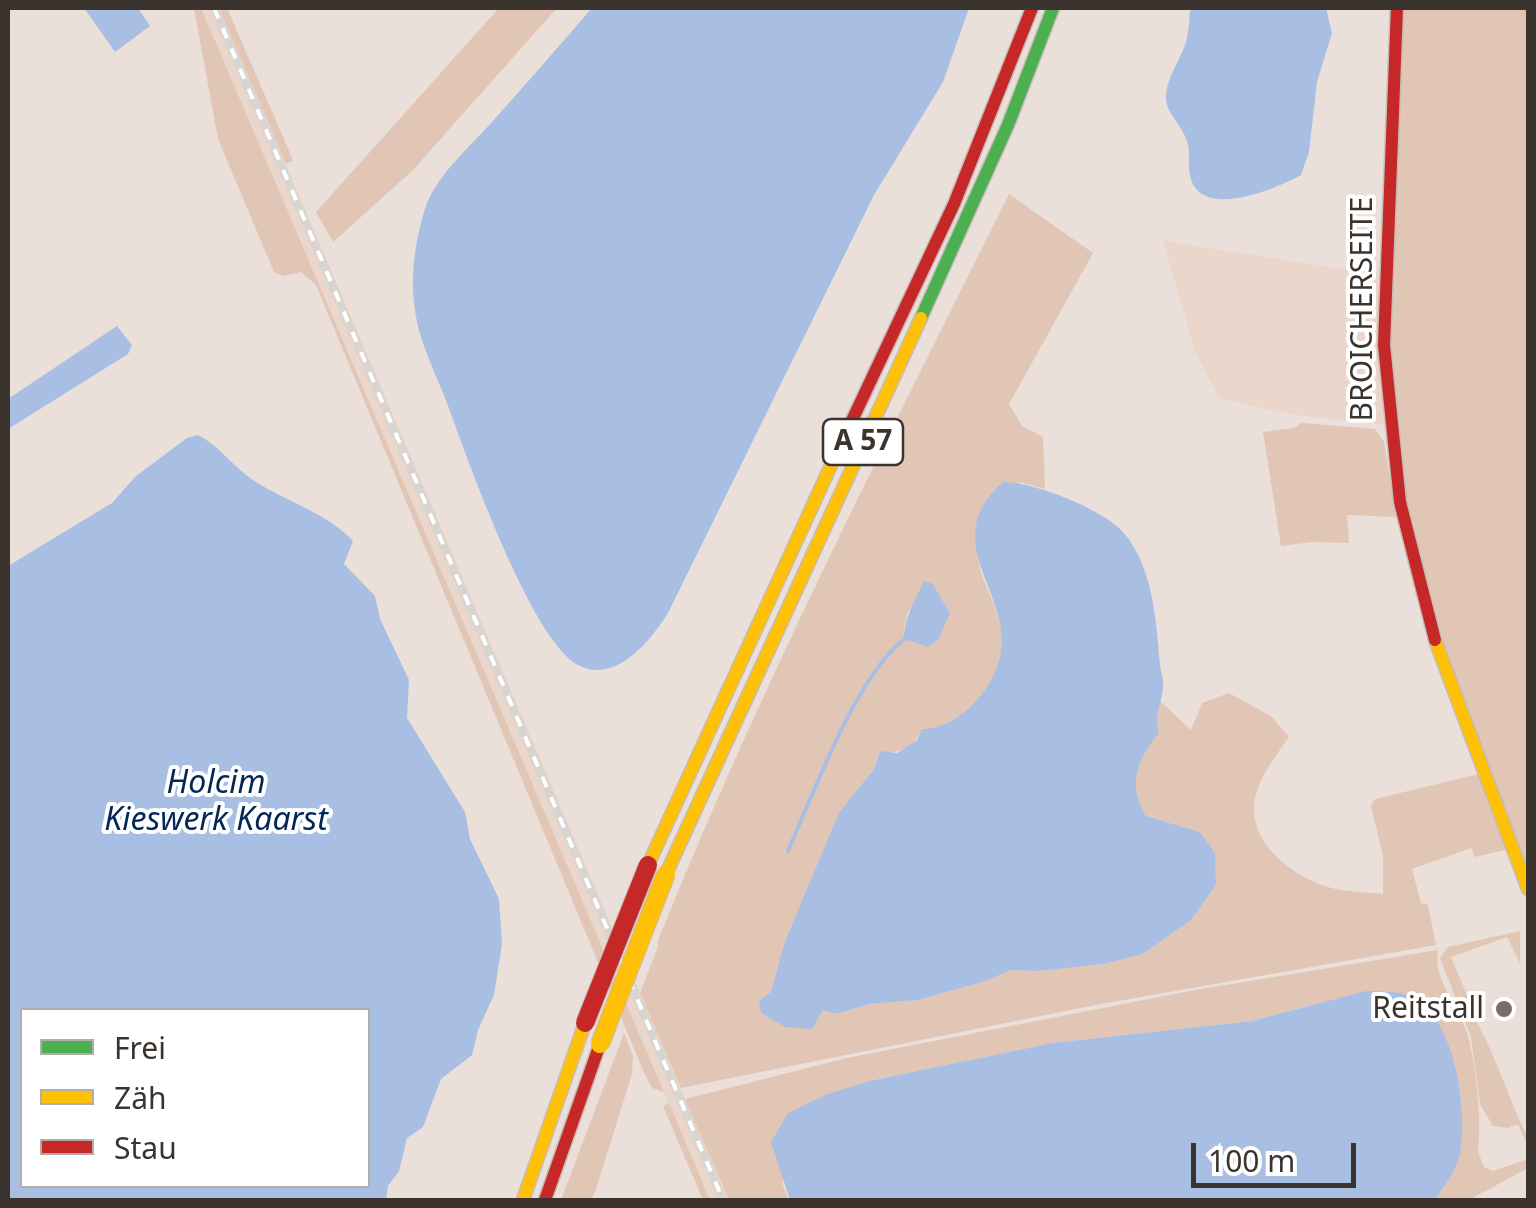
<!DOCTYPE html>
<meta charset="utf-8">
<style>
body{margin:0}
#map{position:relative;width:1536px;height:1208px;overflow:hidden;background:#eadfd9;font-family:"Noto Sans",sans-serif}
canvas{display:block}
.frame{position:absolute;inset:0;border:10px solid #3b332e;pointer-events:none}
.legend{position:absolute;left:20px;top:1008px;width:350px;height:180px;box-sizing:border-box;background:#fff;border:2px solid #b1adab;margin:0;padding:12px 18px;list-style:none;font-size:30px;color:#3b332e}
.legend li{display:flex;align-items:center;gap:20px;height:50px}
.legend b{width:50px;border:2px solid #b1adab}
.scale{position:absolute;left:1191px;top:1143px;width:165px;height:45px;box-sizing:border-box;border:5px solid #3b332e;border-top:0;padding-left:12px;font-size:30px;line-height:35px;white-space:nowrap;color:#3b332e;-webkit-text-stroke:8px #fff;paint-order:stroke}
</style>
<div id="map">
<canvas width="1536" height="1208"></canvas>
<div class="frame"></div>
<ul class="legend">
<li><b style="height:12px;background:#4caf50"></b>Frei</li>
<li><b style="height:12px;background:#ffc107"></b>Zäh</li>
<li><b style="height:12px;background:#c62828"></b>Stau</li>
</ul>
<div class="scale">100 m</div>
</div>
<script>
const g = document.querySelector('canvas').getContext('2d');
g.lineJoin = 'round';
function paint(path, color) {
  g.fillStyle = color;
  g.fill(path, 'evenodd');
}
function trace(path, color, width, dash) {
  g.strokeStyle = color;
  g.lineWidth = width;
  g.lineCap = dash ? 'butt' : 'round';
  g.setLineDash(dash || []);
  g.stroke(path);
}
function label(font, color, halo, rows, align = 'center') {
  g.font = font + ' "Noto Sans",sans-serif';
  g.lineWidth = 8;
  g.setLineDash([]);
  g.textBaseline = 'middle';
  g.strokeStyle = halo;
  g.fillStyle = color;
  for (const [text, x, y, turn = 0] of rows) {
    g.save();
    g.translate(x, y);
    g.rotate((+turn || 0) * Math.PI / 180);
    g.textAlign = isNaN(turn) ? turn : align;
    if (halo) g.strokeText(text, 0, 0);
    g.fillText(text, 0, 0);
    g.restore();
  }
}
paint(new Path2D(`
 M201 8H219L729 1200H710Z
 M1163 241 1386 276 1389 425 1294 415 1219 398 1195 351Z`), '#ebd6cb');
paint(new Path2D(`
 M194 8H201L664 1092 652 1088 645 1075 316 285 301 272 283 276 274 272 218 139Z
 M219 8H227L293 160 286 164Z
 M499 8H557L413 170 333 242 316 212Z
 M1397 8H1528V878L1439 638 1410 534 1387 380Z
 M1009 194 1093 253 1009 404 1022 426 1043 437 1045 489 1020 482 976 543C978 555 979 569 984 581 1005 630 1016 658 975 702 960 718 944 728 922 729 914 748 899 754 879 752L873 769 862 785 784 944 771 993 817 1017 823 1010 836 1014 870 1004 918 1000 983 982 1011 970 1039 971 1104 964 1143 954 1191 920 1216 885 1200 832 1146 816C1127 785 1137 760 1159 733L1155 714 1159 700 1191 730 1202 703 1229 693 1271 716 1289 737C1277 754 1263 772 1257 791 1242 838 1289 875 1328 887 1345 892 1365 892 1383 894V856L1371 806 1375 799 1479 774 1509 849 1475 857 1471 848 1412 869 1421 903 1428 905 1436 945 1101 1004 681 1088 640 993 659 944 657 943C760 687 886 441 1009 194ZM933 584 950 613 903 633 908 612Z
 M1302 423 1375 429 1384 442 1396 517 1347 515 1349 543 1313 542 1281 546 1263 432 1294 428Z
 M1520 931V963L1507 937 1451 957 1471 1005 1470 1010C1494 1049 1507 1096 1528 1138V1147L1518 1124 1508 1128 1493 1126 1480 1104 1471 1037 1440 958 1448 947Z
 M1438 950C1432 980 1460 1007 1468 1036 1476 1067 1482 1120 1478 1152L1484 1167 1493 1171 1528 1159V1168L1469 1200H1434C1480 1139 1466 1055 1417 999L1365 991 1252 1021 1052 1043 869 1081 782 1183 789 1200H729L685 1099 847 1058 1195 990Z
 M624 1033 633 1056 632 1074 596 1189 591 1200H561Z
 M669 1103 710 1200H703L663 1106Z`), '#e1c6b6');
paint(new Path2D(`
 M84 8H138L150 26 115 52Z
 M592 8H969L943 82 874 195 668 613C651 640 616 685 578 665 531 640 467 458 447 403 436 374 419 342 415 310 410 279 415 242 424 212 434 177 468 149 492 122 526 84 559 46 592 8Z
 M1195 8H1326L1332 33 1317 82 1309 152 1301 175C1278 188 1203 220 1191 179 1187 167 1191 153 1187 141 1183 127 1167 113 1166 100 1165 80 1180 61 1186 42 1189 32 1189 21 1190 11Z
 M117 326 132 345 128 354 8 429V399Z
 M198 435C220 446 232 466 253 480 286 502 326 512 353 541L344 564 375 596 380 619 409 680 407 718 465 812 470 839 499 899 502 944 494 995 478 1030 472 1055 441 1079 423 1127 407 1138 399 1171 388 1186 386 1200H8V566L112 503 136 476 187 438ZM22 1010H368V1186H22Z
 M1003 482C1035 482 1110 511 1128 538 1154 575 1156 622 1160 665 1161 672 1164 681 1163 688 1161 707 1154 712 1159 733 1137 760 1127 785 1146 816L1200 832 1215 853 1216 885 1191 920 1143 954 1104 964 1039 971 1011 970 983 982 918 1000 870 1004 836 1014 823 1010 812 1029 785 1027 761 1013 759 1001 771 992 784 944 839 813 873 770 880 751 897 753 917 740 922 729C944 728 960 718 975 702 1056 615 920 555 1003 482Z
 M924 581 933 584 950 613 938 640 928 647 904 639C904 618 915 600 924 581Z
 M1365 991C1381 992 1404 990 1418 1000 1456 1027 1468 1111 1460 1153 1456 1171 1445 1186 1434 1200H790L771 1142 788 1113 825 1095 869 1081 1052 1043 1252 1021Z`), '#a8bfe3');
trace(new Path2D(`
 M788 851C814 792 856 677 904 639`), '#a8bfe3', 4);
const fast = new Path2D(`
 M921 318 1008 125 1053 8`);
const slow = new Path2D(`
 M1435 640 1528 889
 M648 865 839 448
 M666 874 921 318
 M523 1200 585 1023`);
const jam = new Path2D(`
 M1397 8 1384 345 1400 502 1435 640
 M839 448 954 204 1032 8
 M545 1200 600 1044`);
trace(fast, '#c5bcb8', 15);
trace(slow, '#c5bcb8', 15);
trace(jam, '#c5bcb8', 15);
trace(fast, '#4caf50', 12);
trace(slow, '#ffc107', 12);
trace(jam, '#c62828', 12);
const rail = new Path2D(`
 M214 8 723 1200`);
trace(rail, '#d7d4d1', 8);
trace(rail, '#fff', 4, [11]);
const slowBridge = new Path2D(`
 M600 1044 666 874`);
const jamBridge = new Path2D(`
 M585 1023 648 865`);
trace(slowBridge, '#c5bcb8', 20, []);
trace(jamBridge, '#c5bcb8', 20, []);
trace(slowBridge, '#ffc107', 18);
trace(jamBridge, '#c62828', 18);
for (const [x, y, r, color] of [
 [1504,1009,10,"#786f6a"]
]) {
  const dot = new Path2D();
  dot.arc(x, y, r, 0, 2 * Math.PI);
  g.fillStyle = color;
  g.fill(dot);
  trace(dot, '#fff', 4);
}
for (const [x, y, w] of [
 [863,442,80]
]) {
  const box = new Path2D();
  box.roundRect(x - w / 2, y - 23, w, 46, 8);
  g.fillStyle = '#fff';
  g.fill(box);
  trace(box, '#3b332e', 2.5);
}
label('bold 28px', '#3b332e', null, [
 ["A 57",863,442]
]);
label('30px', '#3b332e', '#fff', [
 ["BROICHERSEITE",1363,309,-90]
]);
label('30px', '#3b332e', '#fff', [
 ["Reitstall",1484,1009]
], 'right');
label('italic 32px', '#022757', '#fff', [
 ["Holcim",216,784],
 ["Kieswerk Kaarst",216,821]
]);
</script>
